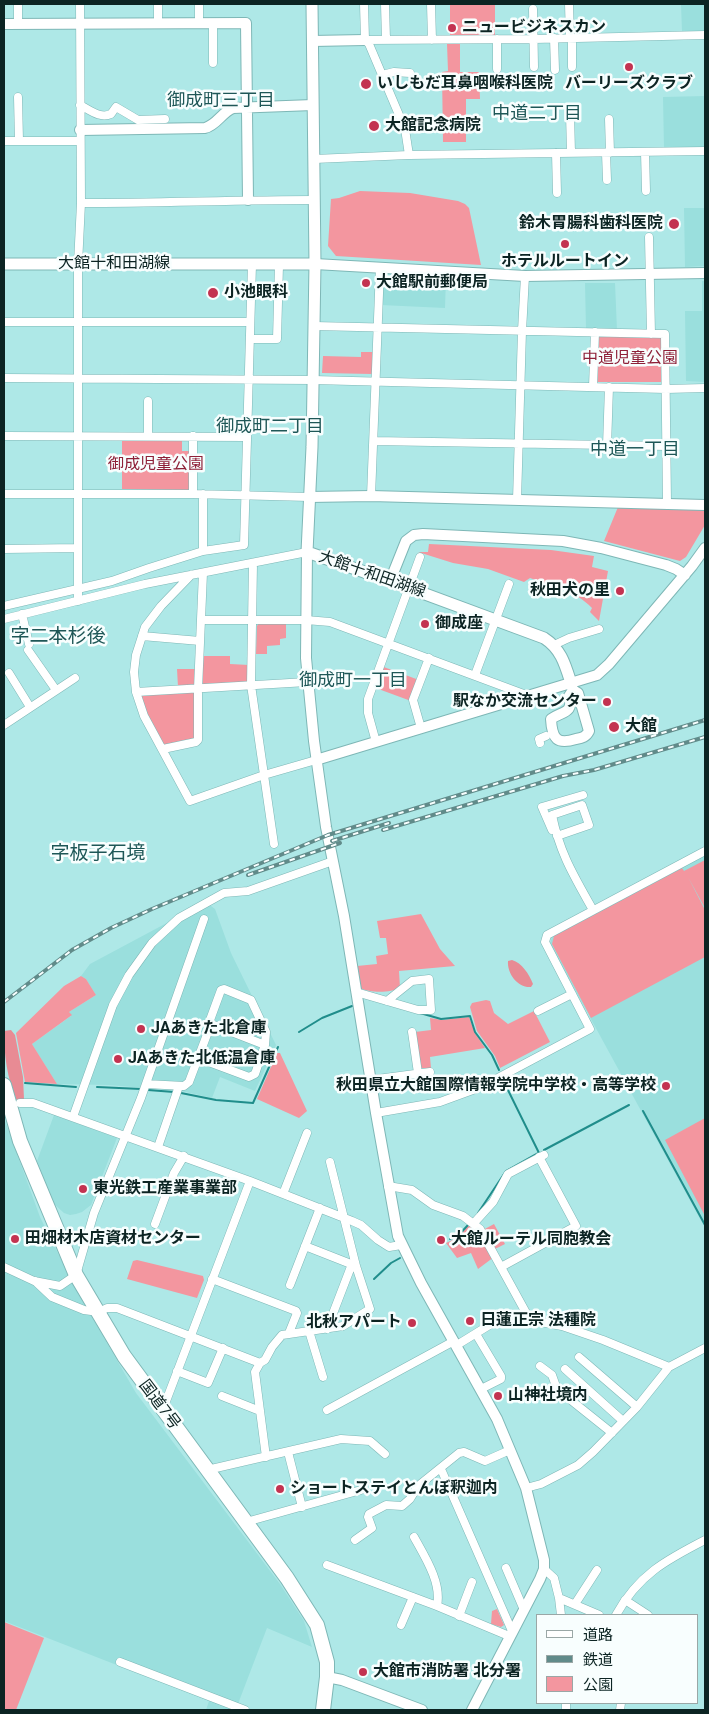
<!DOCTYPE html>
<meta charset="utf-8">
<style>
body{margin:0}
#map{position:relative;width:709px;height:1714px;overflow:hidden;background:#aee8e7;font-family:Roboto,"Noto Sans JP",sans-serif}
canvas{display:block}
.frame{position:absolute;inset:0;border:5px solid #0c2423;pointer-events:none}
.legend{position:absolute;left:536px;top:1614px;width:162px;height:90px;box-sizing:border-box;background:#f8fefe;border:1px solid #9aa7a6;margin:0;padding:6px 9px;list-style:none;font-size:15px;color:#0c2423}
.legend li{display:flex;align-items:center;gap:10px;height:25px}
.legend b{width:25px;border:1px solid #9aa7a6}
</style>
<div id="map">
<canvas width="709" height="1714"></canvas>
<div class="frame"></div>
<ul class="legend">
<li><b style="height:6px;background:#fff"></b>道路</li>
<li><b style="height:6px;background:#618b8a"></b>鉄道</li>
<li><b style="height:14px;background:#f3969f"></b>公園</li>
</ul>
</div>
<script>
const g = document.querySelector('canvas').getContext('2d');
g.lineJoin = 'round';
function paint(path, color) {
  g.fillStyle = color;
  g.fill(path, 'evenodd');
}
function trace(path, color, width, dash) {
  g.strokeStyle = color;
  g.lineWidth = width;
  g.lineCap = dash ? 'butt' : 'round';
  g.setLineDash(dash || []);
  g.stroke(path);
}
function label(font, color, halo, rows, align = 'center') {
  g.font = font + ' Roboto,"Noto Sans JP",sans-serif';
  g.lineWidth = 5;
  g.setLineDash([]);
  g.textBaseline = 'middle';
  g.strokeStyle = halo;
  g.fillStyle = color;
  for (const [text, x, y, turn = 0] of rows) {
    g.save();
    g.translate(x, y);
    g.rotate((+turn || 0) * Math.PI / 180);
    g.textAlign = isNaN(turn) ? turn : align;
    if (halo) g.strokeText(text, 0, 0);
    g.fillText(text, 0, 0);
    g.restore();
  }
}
paint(new Path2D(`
 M681 4H705V31L682 32Z
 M705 96V147L664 148 663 97Z
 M684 208H705V266L685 267Z
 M382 276 446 278 445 308 381 305Z
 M702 281H705V382L686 381 685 311H702Z
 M585 283H615L617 330 586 329Z
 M705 855V1228L550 944 552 936Z
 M206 902 215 909 231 953 276 1045 255 1091 220 1077 212 1098 181 1091 109 1085 57 1084 32 1044 71 1016 69 1012 96 995 86 979 81 976 90 964Z
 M54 1115 117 1138 91 1205 82 1212 76 1214 70 1215 64 1213 53 1203 37 1161Z
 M4 1118 40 1217 79 1295 136 1393 280 1584 304 1621 312 1647 267 1628 236 1709 238 1710H206L209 1701 4 1621Z`), '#9adfdd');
paint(new Path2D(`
 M450 4H495V35L450 36Z
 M447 44H460V72H479L480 99H466V142H443L442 72 448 71Z
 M360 191 410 193 458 201 465 204 469 208 481 265 336 256 328 246 331 199 339 198Z
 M599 336 662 337 663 380 661 382H596L597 338Z
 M361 352H373L372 374 322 373 323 356 361 357Z
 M122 440H182V451H190L191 487 188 490 122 489Z
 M618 507 705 508V525L686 557 680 561 604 541Z
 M429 544 551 550 594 556 592 567 608 571 599 621 590 612 592 608C575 590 552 587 530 578L524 582 488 569 453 563 418 552H428Z
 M259 623 286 624V638L280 639V645L267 646V654H256L257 626Z
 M203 656H230V664L249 665V680L247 683 205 685 202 683Z
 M381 666 419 680 411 701 373 687Z
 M177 669H197V684L194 686 178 687Z
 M196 690 197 738 163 746 148 718 140 693Z
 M705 860V908L688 877 705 910V957L591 1018 552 944 554 936 682 868 684 871Z
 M421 914 440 949 455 966 399 971 400 988C390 993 370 993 360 988L357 966 377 964 376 956 388 954 386 938H380L377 921Z
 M81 976 86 979 96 995 69 1012 72 1015 32 1044 57 1084 25 1082 16 1033 64 986Z
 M486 1000 490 1001 494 1013 508 1024 534 1011 550 1042 500 1068 495 1056 477 1031 470 1007 472 1003Z
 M469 1017 475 1033 485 1048 430 1057 431 1068H421L415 1032 431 1030 430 1018 442 1020Z
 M277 1053H280L307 1111 299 1118 257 1099Z
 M705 1118V1216L665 1140Z
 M471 1223 478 1230 494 1257 478 1269 471 1253 457 1258 446 1243 457 1238Z
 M494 1224 505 1244 493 1250 483 1230Z
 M137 1260 203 1276 204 1280 197 1298 127 1279 133 1261Z
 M497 1609 504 1625 501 1627 491 1624 492 1611Z
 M4 1622 44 1638 16 1710H4Z`), '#f3969f');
paint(new Path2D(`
 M512 960C522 963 529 974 533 984L531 987C518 988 507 974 508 961Z
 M11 1030 15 1035 23 1077 24 1099 17 1101C7 1079 4 1054 4 1031Z`), '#e88b94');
trace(new Path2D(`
 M420 1013 441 1019 470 1016 475 1032 492 1055 499 1070
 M299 1032 322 1018 352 1006
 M504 1082 539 1153
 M25 1083 76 1087
 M97 1087 141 1089
 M148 1090 174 1092
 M181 1093 216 1100 253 1103 278 1047
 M643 1111 705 1225
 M544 1150 629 1105
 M478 1213 506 1171 538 1153
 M450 1239 457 1237 468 1225
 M374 1279 391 1263 400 1258`), '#208d8b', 2);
const street = new Path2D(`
 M18 4V24
 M158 4V23
 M199 4V24
 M364 4 365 40 369 44 405 129 409 155
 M385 4 386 40
 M431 4 432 40
 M569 4 570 38
 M533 9 534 67
 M213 23V63
 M554 38 555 70
 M572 38V67
 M497 39V69
 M365 40 534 39 705 35
 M382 75 394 72 410 73
 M18 97 19 141
 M80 105C90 110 100 119 111 114L116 107 138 120 165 119
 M570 113 571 153
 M609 119 610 153
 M4 141H80
 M645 152 646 191
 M556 153 557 193
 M606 153 607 180
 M314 159 409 155 705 151
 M81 203C159 203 237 200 315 200
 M649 237 651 334
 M4 322H250
 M314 326 665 334 667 503
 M250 339H277L279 265
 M4 378 313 380 666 389 705 388
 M593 387 595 332
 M4 436 247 437
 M148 436V401
 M374 441 667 446
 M607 446 609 387
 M4 494H193L309 497
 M193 494V436
 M371 496 380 268
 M517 500 522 331 525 276
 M4 549 78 548
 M203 551V494
 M253 564 251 685 274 844
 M191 575 161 606 145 627 136 655 134 672 136 692 144 716 190 801 264 775 316 760
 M78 601V264L81 203 80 4
 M4 606 112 581 149 568 203 551 244 545 252 264
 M22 614 29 644
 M4 619 145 584 307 552
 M201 620H306L330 622 529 696
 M142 636 200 641
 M554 645 569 638 599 629
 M28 650 56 690
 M9 673 30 707
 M475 675 509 584
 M136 692 307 682
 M4 725 75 678
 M421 728 413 700 429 658
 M376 742 368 713V699L420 557
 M540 743 539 739 546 736
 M163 749 196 742 198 740V689L203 573
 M552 830 542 807 583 795
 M557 836 589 825 582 805 552 815C560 854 574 876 593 910
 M356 992 418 1010H431L429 979 412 981 387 1001
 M538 1011 572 994
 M412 1032 418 1073
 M198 1058 249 1077 255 1074 265 1045 211 1024
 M370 1080 430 1072
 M146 1084 184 1086 189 1082 211 1024 210 1020 221 990 224 989 251 1000 266 1032 265 1045
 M20 1103H33L250 1181 352 1221 361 1225 378 1240 389 1247 401 1245
 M376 1113 440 1102 481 1087 590 1029 545 942 547 935 705 851
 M73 1117 113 1005 129 975 152 943 179 918 224 893 248 891 333 861
 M158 1147 179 1086
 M388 1186 412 1190 433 1205 463 1216 480 1229 530 1320 562 1326 603 1340 669 1367
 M283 1194 307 1133
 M474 1223 493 1202 508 1174 544 1155
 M155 1224 174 1173 184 1156
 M305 1246 356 1266
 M4 1267 34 1281 60 1286 76 1275 94 1213 141 1098 204 919
 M501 1267 576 1226 539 1157
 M212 1279 296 1311 297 1313 289 1333
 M35 1281 52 1297 84 1310 99 1312 107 1308H117L260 1363
 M290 1285 320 1208
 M327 1329 352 1264
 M309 1331 323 1377
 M476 1334 501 1376V1379L481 1389
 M457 1345 504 1316
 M579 1357 637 1407
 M540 1366 552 1375 557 1389 612 1433
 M565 1369 623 1421
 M177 1371 208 1383 223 1348
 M222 1396 260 1411
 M163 1409 250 1181
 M327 1410 454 1341
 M288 1452 302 1507
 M266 1457 255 1372 260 1363 265 1360 272 1347 282 1335 343 1326 370 1309 356 1266 330 1162
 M441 1469 512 1631
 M207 1470 341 1439 370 1441 385 1454
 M526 1488 541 1484 578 1465 593 1452 637 1407 669 1367 705 1348
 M246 1522 361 1490
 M414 1537C425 1557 442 1583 437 1606
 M355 1540 372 1528 368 1517 369 1514 386 1505 402 1506 410 1499 418 1486 459 1453 464 1452 485 1461 510 1450
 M327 1565 437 1606 509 1636
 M506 1568 524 1610
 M544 1569 554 1578 559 1598 599 1615
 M559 1598 561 1615
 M625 1600 648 1615
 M575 1604 597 1570
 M616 1615C638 1575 666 1560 705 1540
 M459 1616 472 1582
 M401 1625 413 1597
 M120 1662 245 1710
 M566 1703V1710
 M620 1710 621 1703`);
const secondary = new Path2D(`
 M4 24 246 23 248 200
 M312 41 365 40
 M80 130 205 128C217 125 222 112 233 108L313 105
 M315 264 525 276 705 273
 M309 497 371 496 705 505
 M307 552 306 658 314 741 326 827 344 916 376 1113 398 1236 421 1283 497 1419 526 1488 544 1560V1569L540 1579 472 1710
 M390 581 406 541 414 535 423 534 563 541 601 548 666 565 676 569 685 575
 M571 683 573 690 578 693 589 731C586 737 582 738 576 739 557 745 552 739 551 719 562 711 574 714 569 696L573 690
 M316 760 597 675 609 664 692 566 705 548
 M327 1677 342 1680 422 1710`);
const primary = new Path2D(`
 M312 4 315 264 312 447 307 552 390 581 544 638C561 649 565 664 571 683
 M4 264H315`);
const highway = new Path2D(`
 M4 1085 20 1141 76 1275 124 1356 287 1578 317 1625 327 1662V1677L323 1710`);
trace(street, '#7eb7b6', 9);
trace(secondary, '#7eb7b6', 12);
trace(primary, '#7eb7b6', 13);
trace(highway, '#7eb7b6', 16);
trace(street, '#fff', 8);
trace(secondary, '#fff', 10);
trace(primary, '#fff', 11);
trace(highway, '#fff', 14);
const rail = new Path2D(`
 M383 830 563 776 594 770 705 737
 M332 841 389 823
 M248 875 340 843
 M4 1002 72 950 111 928 152 909 328 835 705 720`);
trace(rail, '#618b8a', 4);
trace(rail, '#f8fefe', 2, [5.5]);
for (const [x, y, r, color] of [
 [452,28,5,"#c33351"],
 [629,67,5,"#c33351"],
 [366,84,6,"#c33351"],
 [374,126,6,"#c33351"],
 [674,224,6,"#c33351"],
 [565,244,5,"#c33351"],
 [366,283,5,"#c33351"],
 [213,293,6,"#c33351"],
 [620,591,5,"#c33351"],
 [425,624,5,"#c33351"],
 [607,702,5,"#c33351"],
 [614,727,6,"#c33351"],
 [141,1029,5,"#c33351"],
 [118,1059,5,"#c33351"],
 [666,1086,5,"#c33351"],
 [83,1189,5,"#c33351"],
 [15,1239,5,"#c33351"],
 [441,1240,5,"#c33351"],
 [470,1321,5,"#c33351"],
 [412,1323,5,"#c33351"],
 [498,1396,5,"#c33351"],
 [280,1489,5,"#c33351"],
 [363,1672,5,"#c33351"]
]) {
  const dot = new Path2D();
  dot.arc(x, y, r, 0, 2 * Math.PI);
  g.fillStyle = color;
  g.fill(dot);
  trace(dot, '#f8fefe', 2);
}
label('bold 16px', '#0c2423', '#f8fefe', [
 ["ニュービジネスカン",462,28],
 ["いしもだ耳鼻咽喉科医院",377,84],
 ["バーリーズクラブ",629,84,"center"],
 ["大館記念病院",385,126],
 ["鈴木胃腸科歯科医院",663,224,"right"],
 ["ホテルルートイン",565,262,"center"],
 ["大館駅前郵便局",376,283],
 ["小池眼科",224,293],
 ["秋田犬の里",610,591,"right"],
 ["御成座",435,624],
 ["駅なか交流センター",597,702,"right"],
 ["大館",625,727],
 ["JAあきた北倉庫",151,1029],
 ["JAあきた北低温倉庫",128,1059],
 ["秋田県立大館国際情報学院中学校・高等学校",656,1086,"right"],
 ["東光鉄工産業事業部",93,1189],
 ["田畑材木店資材センター",25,1239],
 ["大館ルーテル同胞教会",451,1240],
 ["日蓮正宗 法種院",480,1321],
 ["北秋アパート",402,1323,"right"],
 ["山神社境内",508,1396],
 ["ショートステイとんぼ釈迦内",290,1489],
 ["大館市消防署 北分署",373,1672]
], 'left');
label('16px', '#0c2423', '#f8fefe', [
 ["大館十和田湖線",114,264],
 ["大館十和田湖線",372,575,19],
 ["国道7号",159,1405,53]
]);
label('16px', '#8e2038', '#f8fefe', [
 ["中道児童公園",630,359],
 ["御成児童公園",156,465]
]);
label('18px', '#1e5757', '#f8fefe', [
 ["御成町三丁目",221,101],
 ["中道二丁目",537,114],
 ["御成町二丁目",270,427],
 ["中道一丁目",635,450],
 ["御成町一丁目",353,681]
]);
label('19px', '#1e5757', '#f8fefe', [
 ["字二本杉後",58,637],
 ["字板子石境",98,854]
]);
</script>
